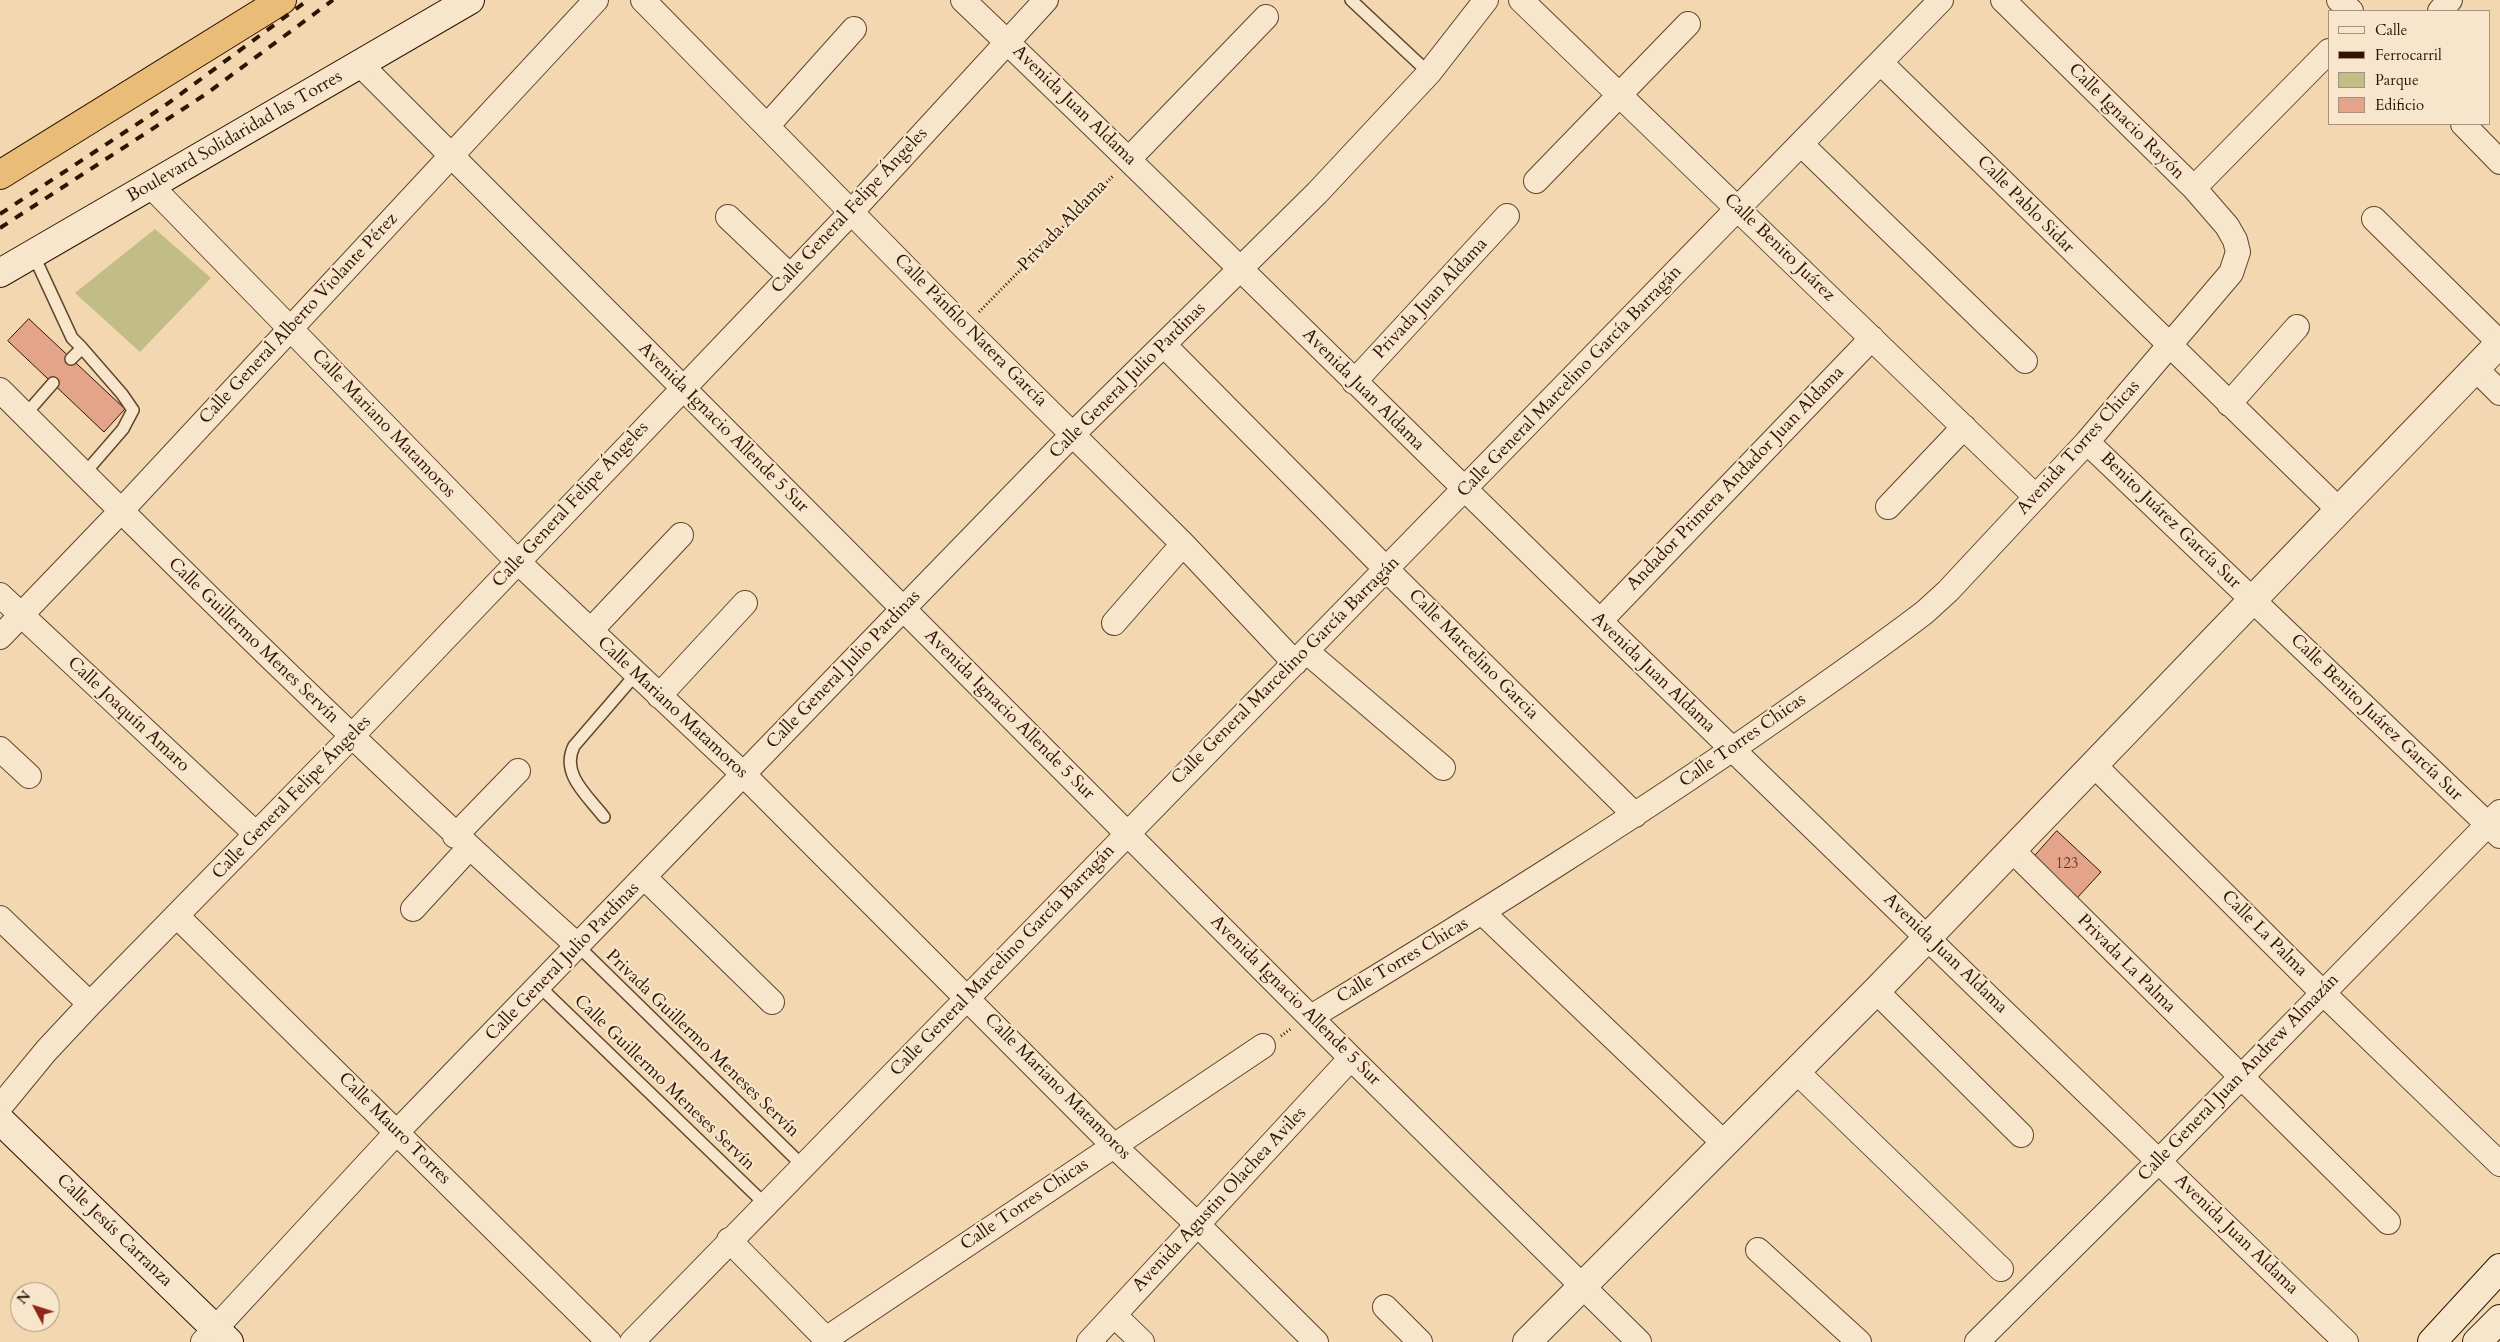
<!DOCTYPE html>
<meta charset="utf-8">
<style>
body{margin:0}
#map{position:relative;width:2500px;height:1342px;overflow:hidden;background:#f2d7b0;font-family:Cardo,serif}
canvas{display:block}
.legend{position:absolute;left:2328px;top:10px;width:162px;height:115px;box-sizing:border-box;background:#f7e5cc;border:1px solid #a7917a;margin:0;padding:6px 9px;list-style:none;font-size:15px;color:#301400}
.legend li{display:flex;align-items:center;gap:10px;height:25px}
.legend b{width:25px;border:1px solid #a7917a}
.north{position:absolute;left:10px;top:1282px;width:50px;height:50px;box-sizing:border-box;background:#f7e5cc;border:1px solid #a7917a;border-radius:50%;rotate:310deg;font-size:14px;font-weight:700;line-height:20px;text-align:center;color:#301400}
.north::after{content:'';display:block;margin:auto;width:18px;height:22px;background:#8f2418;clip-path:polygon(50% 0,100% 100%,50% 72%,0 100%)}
</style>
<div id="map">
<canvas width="2500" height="1342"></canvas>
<ul class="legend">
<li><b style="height:6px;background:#f7e5cc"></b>Calle</li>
<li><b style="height:6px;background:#301400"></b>Ferrocarril</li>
<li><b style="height:14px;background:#c2bc86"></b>Parque</li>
<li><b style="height:14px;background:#e3a48a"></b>Edificio</li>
</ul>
<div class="north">N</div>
</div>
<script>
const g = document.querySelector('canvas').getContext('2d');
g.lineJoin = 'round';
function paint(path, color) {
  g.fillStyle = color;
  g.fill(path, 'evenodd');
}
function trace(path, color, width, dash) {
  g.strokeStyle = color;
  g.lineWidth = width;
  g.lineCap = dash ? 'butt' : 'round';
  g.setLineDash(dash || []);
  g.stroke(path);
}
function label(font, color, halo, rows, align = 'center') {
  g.font = font + ' Cardo,serif';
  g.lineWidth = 4.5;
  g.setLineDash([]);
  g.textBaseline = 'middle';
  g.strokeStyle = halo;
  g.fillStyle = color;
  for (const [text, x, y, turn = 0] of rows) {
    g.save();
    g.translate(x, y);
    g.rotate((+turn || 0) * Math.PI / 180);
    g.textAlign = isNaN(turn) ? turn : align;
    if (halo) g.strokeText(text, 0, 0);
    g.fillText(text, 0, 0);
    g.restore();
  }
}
paint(new Path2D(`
 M155 229 211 278 140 352 75 293Z`), '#c2bc86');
const building = new Path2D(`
 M29 319 125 409 104 432 8 341Z
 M2057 831 2101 872 2077 898 2033 858Z`);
paint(building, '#e3a48a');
trace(building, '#301400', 1);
const service = new Path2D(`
 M1351 0 1429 73
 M33 254 72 338 82 348 71 359
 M82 348 122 394 133 410 123 429 84 474
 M25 415 53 383
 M604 817C588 796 560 774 574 746L636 674
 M578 946 803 1166
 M539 986 765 1204`);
const minor = new Path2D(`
 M643 0 964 327 1183 544 1295 663
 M963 0C1178 205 1388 415 1601 622 1848 863 2098 1102 2346 1342
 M1521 0 2036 497
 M2339 0 2351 11
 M2440 11 2450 0
 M1881 63 2339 510
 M360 64 1351 1058 1639 1342
 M2463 124 2500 162
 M768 125 854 29
 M1801 144 2025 361
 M1129 159 1266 17
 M1536 181 1688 24
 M151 186 518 562 743 774 1114 1146 1198 1225 1316 1342
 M2194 188 2329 51
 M728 217 790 276
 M2374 219 2500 343
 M1164 345 1387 570 1635 815
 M2475 368 2500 393
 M1354 382 1507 216
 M0 390C189 579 379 767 578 946
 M2229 404 2297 327
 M2087 442 2500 836
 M1888 507 1964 427
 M0 595 256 834
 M1600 621 1872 338
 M1114 623 1183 544
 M591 630 681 535
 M0 637 121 511 596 0
 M1306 651 1443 768
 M659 696 745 603
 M0 749 29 776
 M2094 765 2323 993 2500 1164
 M455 836 518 771
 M2012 850 2388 1222
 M644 877 772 1002
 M413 909 469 848
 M1483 913 1725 1144
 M177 916 609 1342
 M0 918 90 1004
 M1876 991 2021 1135
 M1311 1017C1479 915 1645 812 1806 698 1846 670 1886 642 1925 612L1948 591 2087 442 2231 273 2238 252 2235 240 2227 226 2194 188 2003 0
 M1796 1071 2001 1269
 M0 1107 46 1051 90 1004 351 737 843 221 1046 0
 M729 1240 829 1342
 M1758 1250 1859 1342
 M1385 1307 1420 1342
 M1114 1315 1142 1342
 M826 1339 1263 1046
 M203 1342 397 1132 903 609 1072 435 1317 193 1429 73 1486 0
 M632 1342 1941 0
 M1089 1342 1351 1058
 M1977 1342 2159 1161 2500 812`);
const tertiary = new Path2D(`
 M1527 1342 1876 991 2500 343`);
const secondary = new Path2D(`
 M0 273 470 0
 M0 1120 229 1342
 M2432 1342 2500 1268
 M2477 1342 2500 1319`);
const trunk = new Path2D(`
 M0 175 282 0`);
trace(service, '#60452c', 14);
trace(minor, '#60452c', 26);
trace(tertiary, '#60452c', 30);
trace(secondary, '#301400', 30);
trace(trunk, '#301400', 30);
trace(new Path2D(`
 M979 312 1113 176
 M1281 1036 1292 1028`), '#301400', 3, [1, 2.5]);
trace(service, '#f7e5cc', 11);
trace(minor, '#f7e5cc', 24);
trace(tertiary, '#f7e5cc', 28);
trace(secondary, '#f7e5cc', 28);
trace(trunk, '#e9bc78', 28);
trace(new Path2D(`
 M0 214 163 107 308 0
 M0 228 206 94 333 0`), '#301400', 4, [9, 9]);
label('15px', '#5d3822', null, [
 ["123",2067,865]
]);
label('18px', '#301400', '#f7e5cc', [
 ["Avenida Juan Aldama",1074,106,44],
 ["Calle Ignacio Rayón",2126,122,45],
 ["Boulevard Solidaridad las Torres",235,137,-30],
 ["Calle Pablo Sidar",2025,205,45],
 ["Calle General Felipe Ángeles",850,211,-47],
 ["Privada Aldama",1063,226,-46],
 ["Calle Benito Juárez",1779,248,44],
 ["Privada Juan Aldama",1431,299,-47],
 ["Calle General Alberto Violante Pérez",299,319,-47],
 ["Calle Pánfilo Natera García",970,331,45],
 ["Calle General Julio Pardinas",1128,381,-45],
 ["Calle General Marcelino García Barragán",1570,382,-46],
 ["Avenida Juan Aldama",1363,390,45],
 ["Calle Mariano Matamoros",383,424,46],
 ["Avenida Ignacio Allende 5 Sur",723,428,45],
 ["Avenida Torres Chicas",2079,448,-48],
 ["Andador Primera Andador Juan Aldama",1736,479,-46],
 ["Calle General Felipe Ángeles",571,505,-47],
 ["Benito Juárez García Sur",2170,521,44],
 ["Calle Guillermo Menes Servín",253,641,44],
 ["Calle Marcelino Garcia",1473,655,45],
 ["Calle General Julio Pardinas",844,670,-46],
 ["Calle General Marcelino García Barragán",1286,671,-45],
 ["Avenida Juan Aldama",1653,673,44],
 ["Calle Mariano Matamoros",672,708,43],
 ["Calle Joaquín Amaro",128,715,43],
 ["Avenida Ignacio Allende 5 Sur",1009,715,45],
 ["Calle Benito Juárez García Sur",2376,718,44],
 ["Calle Torres Chicas",1743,741,-35],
 ["Calle General Felipe Ángeles",292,798,-46],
 ["Calle La Palma",2264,934,45],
 ["Avenida Juan Aldama",1945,954,44],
 ["Calle General Marcelino García Barragán",1003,961,-46],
 ["Calle Torres Chicas",1403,961,-31],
 ["Calle General Julio Pardinas",563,962,-46],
 ["Privada La Palma",2126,964,45],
 ["Avenida Ignacio Allende 5 Sur",1295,1001,45],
 ["Privada Guillermo Meneses Servín",702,1044,44],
 ["Calle General Juan Andrew Almazán",2239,1078,-46],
 ["Calle Guillermo Meneses Servín",664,1083,44],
 ["Calle Mariano Matamoros",1057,1087,45],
 ["Calle Mauro Torres",394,1129,45],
 ["Avenida Agustin Olachea Aviles",1220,1200,-47],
 ["Calle Torres Chicas",1025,1205,-34],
 ["Calle Jesús Carranza",114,1231,44],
 ["Avenida Juan Aldama",2236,1235,44]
]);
</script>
